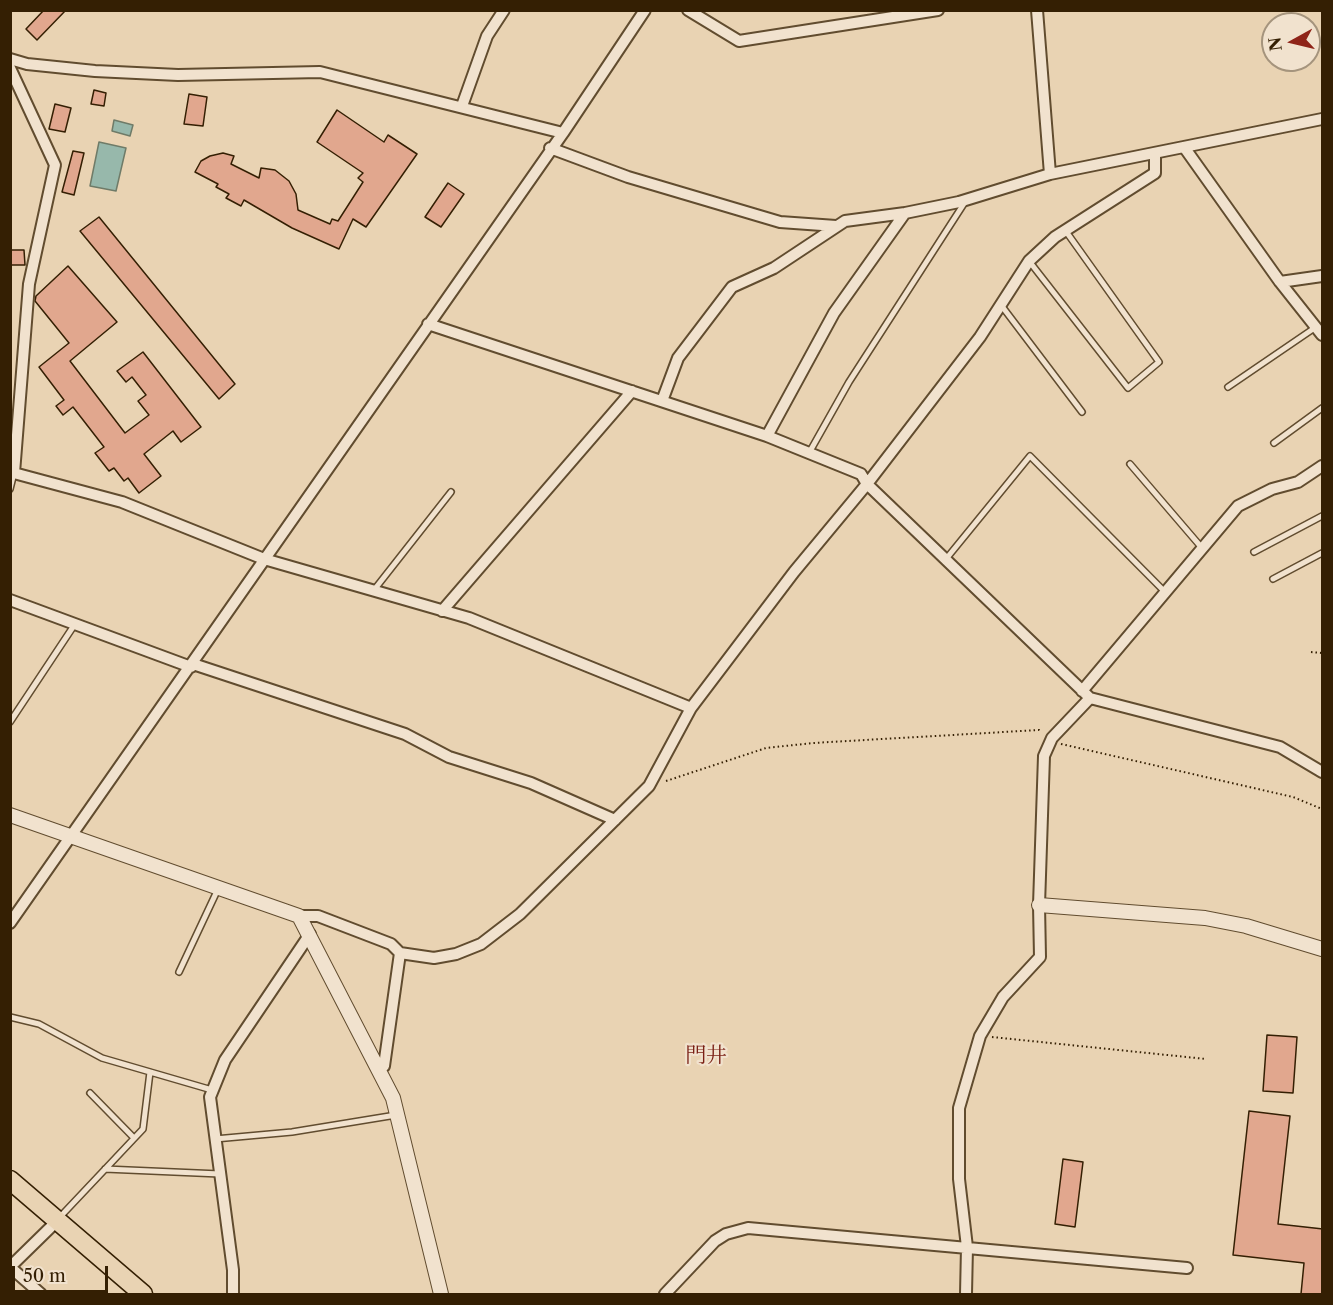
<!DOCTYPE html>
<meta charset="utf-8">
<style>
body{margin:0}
#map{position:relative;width:1333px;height:1305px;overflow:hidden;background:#e9d3b3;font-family:"Libre Caslon Text",serif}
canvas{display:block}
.frame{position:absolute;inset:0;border:12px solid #341f03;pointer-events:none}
.north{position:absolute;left:1261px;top:12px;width:60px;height:60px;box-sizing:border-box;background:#f1e2ce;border:2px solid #a5947d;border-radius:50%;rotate:262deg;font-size:16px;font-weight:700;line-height:24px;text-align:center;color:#341f03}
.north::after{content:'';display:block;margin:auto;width:21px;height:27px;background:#8f2418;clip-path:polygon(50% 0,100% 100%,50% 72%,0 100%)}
.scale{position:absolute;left:12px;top:1266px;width:96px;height:27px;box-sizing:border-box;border:3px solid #341f03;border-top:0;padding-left:8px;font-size:18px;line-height:21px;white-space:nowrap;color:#341f03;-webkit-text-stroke:4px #f1e2ce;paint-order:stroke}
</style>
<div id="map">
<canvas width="1333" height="1305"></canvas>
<div class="frame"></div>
<div class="north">N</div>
<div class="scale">50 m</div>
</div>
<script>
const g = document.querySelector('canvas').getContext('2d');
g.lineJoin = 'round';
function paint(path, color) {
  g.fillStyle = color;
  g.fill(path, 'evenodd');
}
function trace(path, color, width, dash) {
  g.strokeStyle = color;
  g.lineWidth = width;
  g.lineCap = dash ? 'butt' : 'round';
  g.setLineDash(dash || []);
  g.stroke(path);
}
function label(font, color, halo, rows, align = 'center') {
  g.font = font + ' "Libre Caslon Text","Noto Serif JP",serif';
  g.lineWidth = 4.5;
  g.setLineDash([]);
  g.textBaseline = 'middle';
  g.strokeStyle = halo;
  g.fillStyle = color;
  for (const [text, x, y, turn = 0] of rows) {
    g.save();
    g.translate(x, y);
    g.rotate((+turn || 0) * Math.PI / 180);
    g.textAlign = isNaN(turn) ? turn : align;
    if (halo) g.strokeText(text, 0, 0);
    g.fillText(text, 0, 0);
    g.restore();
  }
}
const water = new Path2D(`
 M114 120 133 125 130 136 112 131Z
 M99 142 126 148 116 191 90 186Z`);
paint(water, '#97b8ab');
trace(water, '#6f7b68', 1.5);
const building = new Path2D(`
 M44 10H66L37 40 26 29Z
 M94 90 106 93 104 106 91 104Z
 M189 94 207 97 203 126 184 124Z
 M55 104 71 108 65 132 49 129Z
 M337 110 384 142 388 135 417 154 366 227 353 219 339 249 292 228 244 200 241 206 226 198 229 194 216 187 218 184 195 172 201 161 210 156 223 153 234 156 231 164 259 178 261 168 275 170 289 181 296 194 298 210 330 224 332 219 338 221 363 182 358 178 363 173 317 142Z
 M73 151 84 153 74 195 62 192Z
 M448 183 464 194 441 227 425 217Z
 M99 217 235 384 219 399 80 231Z
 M10 250H24L25 265H10Z
 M68 266 117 322 70 361 125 433 149 415 138 401 146 395 132 377 126 382 117 371 143 352 201 427 181 442 173 431 144 454 161 476 139 493 128 478 124 481 114 468 109 471 95 453 104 447 73 407 63 415 56 406 64 400 39 367 69 343 35 301 36 296Z
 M1267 1035 1297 1037 1293 1093 1263 1091Z
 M1249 1111 1290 1116 1278 1224 1323 1229V1294H1301L1304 1263 1233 1255Z
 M1063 1159 1083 1162 1075 1227 1055 1224Z`);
paint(building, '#e1a78e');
trace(building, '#341f03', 1.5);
const service = new Path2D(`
 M1029 261 1128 388 1159 362 1065 230
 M1001 305 1082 412
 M1228 387 1316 327
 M1274 443 1322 408
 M809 453 849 382 965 202
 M1130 464 1202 548
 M10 489 14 473
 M1254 552 1322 516
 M946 559 1030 456 1165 592
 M1273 579 1322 553
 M374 590 451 492
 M10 722 75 624
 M179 972 218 889
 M10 1017 39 1024 102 1058 212 1090
 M90 1093 134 1138
 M215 1139 292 1132 396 1115
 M105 1169 220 1174
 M59 1218 143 1129 150 1072`);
const minor = new Path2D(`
 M688 10 739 41 938 10
 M1037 10 1050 174
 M10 59 27 64 95 71 178 75 320 72 563 133
 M10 68 55 165 29 284 14 473
 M462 106 487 36 504 10
 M1184 147 1280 282 1322 335
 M550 148 628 177 780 222 836 226
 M1280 282 1322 276
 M428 324 767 436 861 474 867 484 1090 698 1280 747 1322 772
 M662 401 678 358 732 287 774 268 845 221 905 213 959 202 1050 174 1322 119
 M767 436 834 313 905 213
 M10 472 122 502 264 559 469 618 691 708
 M10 600 191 667
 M442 611 632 391
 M193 664 405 734 449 757 531 783 615 820
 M1082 691 1238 506 1272 489 1298 482 1322 466
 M299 916H318L391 944 400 953 434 958 456 954 481 944 520 914 649 786 691 708 794 572 867 484 980 337 1029 261 1055 237 1155 173V153
 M10 923 563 133 645 10
 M379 1068 384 1066 400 953
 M10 1267 56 1222
 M10 1267 41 1294
 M233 1294V1270L210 1097 225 1060 310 934
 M665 1294 715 1241 726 1234 748 1228 1187 1268
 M966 1294 967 1247 959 1179V1108L980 1036 1003 997 1040 957 1039 905 1044 756 1052 738 1090 698`);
const tertiary = new Path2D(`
 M10 815 299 916 393 1098 441 1294
 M1039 905 1205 918 1246 926 1322 949`);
const trunk = new Path2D(`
 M10 1180 143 1294`);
trace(service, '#614c2f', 8);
trace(minor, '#614c2f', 14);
trace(tertiary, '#614c2f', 16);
trace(trunk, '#341f03', 21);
trace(new Path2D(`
 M1311 652 1322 653
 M1061 744 1293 797 1322 809
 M666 781 766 748 813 743 1039 730 1041 732
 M992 1037 1206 1059`), '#341f03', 2, [1.5, 3]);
trace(service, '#f1e2ce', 5);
trace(minor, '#f1e2ce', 10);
trace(tertiary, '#f1e2ce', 14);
trace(trunk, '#e9d3b3', 18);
label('21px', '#7a1f14', '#f1e2ce', [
 ["門井",706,1056]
]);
</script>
